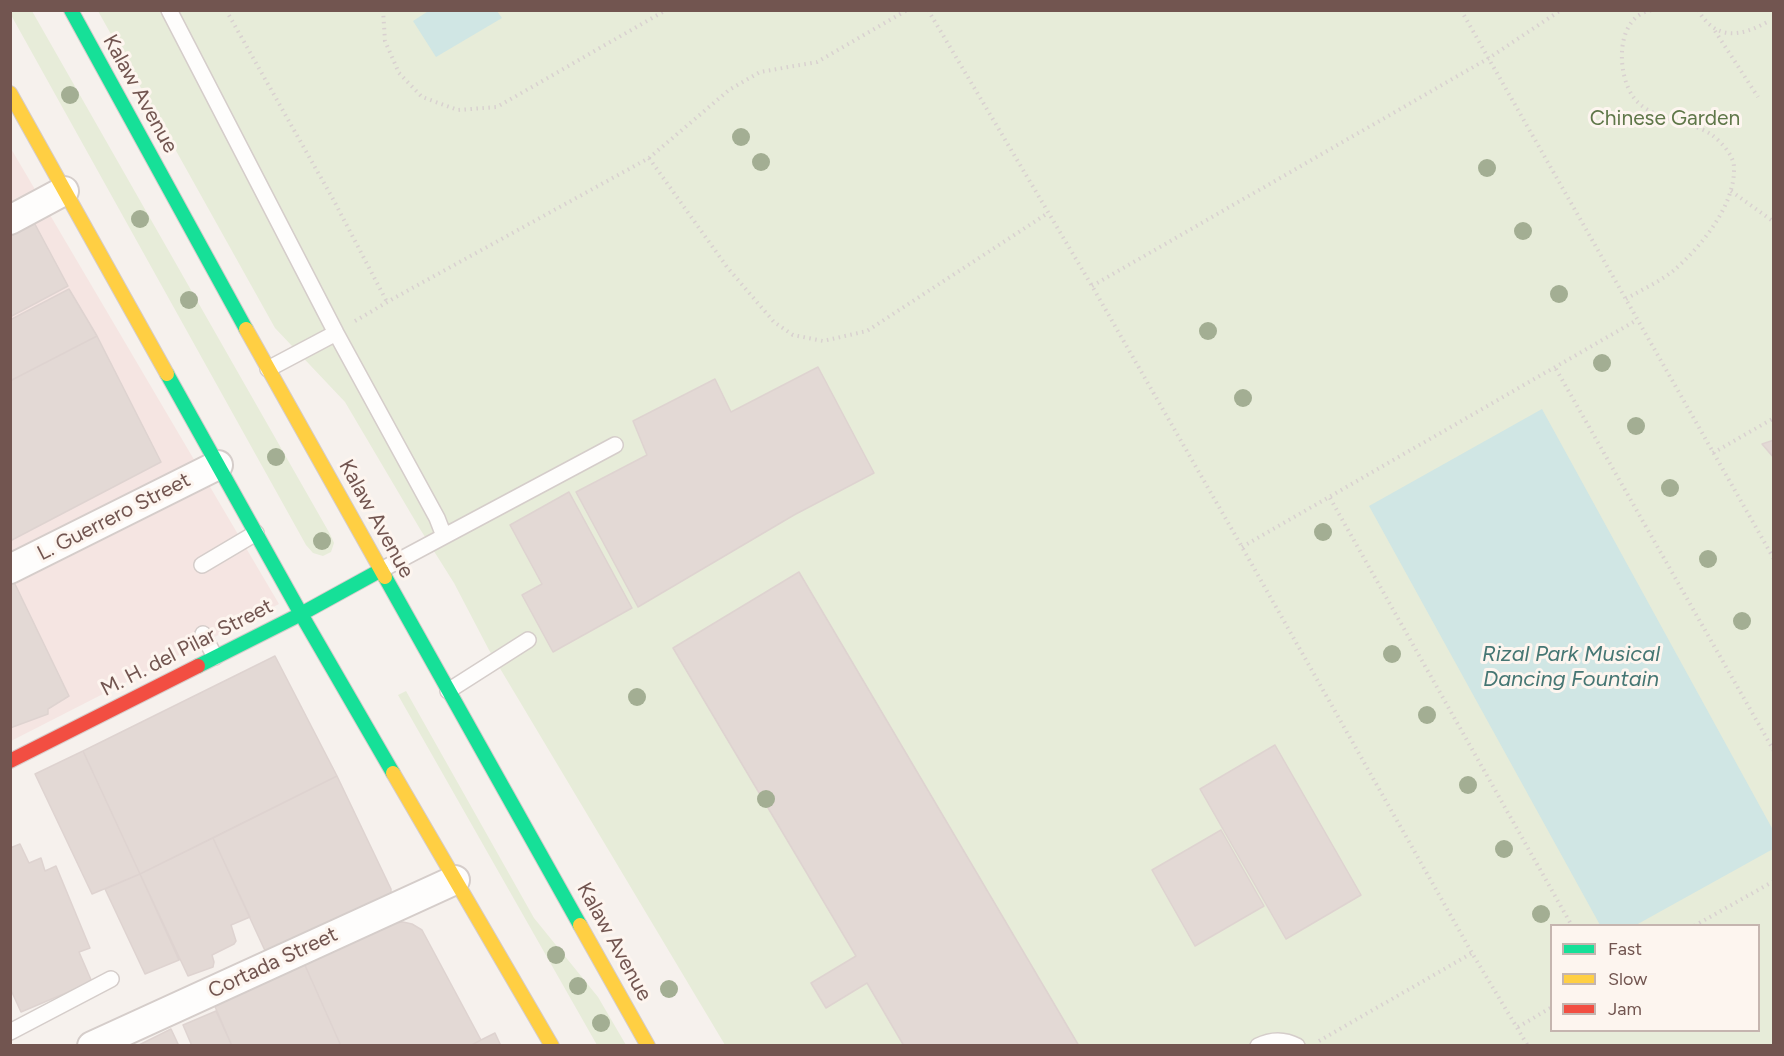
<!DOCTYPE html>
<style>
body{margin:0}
#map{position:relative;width:1784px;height:1056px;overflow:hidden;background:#f6f1ed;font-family:Figtree,sans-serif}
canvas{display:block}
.frame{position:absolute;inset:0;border:12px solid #725550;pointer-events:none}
.legend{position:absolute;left:1550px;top:924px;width:210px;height:108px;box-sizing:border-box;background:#fdf5ef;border:2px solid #c5b5af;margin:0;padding:8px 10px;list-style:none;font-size:18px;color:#725550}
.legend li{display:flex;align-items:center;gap:12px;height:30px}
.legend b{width:30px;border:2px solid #c5b5af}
</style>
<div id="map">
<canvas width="1784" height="1056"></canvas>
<div class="frame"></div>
<ul class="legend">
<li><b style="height:8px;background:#16e098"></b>Fast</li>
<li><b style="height:8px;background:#ffcf43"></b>Slow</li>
<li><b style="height:8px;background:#f24e42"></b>Jam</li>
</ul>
</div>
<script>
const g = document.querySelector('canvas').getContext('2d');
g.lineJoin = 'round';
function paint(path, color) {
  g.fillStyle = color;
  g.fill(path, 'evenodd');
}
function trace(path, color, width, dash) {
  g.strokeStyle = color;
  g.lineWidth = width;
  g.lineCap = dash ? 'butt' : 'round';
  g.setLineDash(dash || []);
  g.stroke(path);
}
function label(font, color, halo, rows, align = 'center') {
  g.font = font + ' Figtree,sans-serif';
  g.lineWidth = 6;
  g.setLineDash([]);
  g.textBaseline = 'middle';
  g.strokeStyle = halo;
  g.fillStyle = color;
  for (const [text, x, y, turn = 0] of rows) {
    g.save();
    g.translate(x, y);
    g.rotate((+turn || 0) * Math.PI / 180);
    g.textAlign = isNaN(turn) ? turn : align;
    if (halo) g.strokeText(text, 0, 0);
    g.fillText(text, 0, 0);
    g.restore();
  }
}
paint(new Path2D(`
 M10 147 279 604 11 741H10Z`), '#f5e5e2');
paint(new Path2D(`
 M10 11H32L330 534 334 543 331 552 323 556 313 553 306 545 11 15Z
 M98 11H1773V1045H725L489 650 454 583 420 529 345 402 275 328ZM1552 926H1758V1030H1552Z
 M406 691 534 918 598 997 626 1045H597L398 695Z`), '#e7ecd9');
paint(new Path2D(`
 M430 10 497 11 502 18 436 57 413 21Z
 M1542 409 1773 830V849L1636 925H1600L1369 506Z`), '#d0e6e4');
const building = new Path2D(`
 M29 213 68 286 10 317V223Z
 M69 289 97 336 10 381V320Z
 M97 336 161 462 10 541V381Z
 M818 367 874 473 794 515 638 607 576 492 647 455 633 421 715 379 731 412Z
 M1774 440V458L1762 444Z
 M569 492 632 608 553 652 522 595 542 584 510 525Z
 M799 572 1079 1046H904L867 983 826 1008 811 983 856 956 673 648Z
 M14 582 69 696 48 709V714L10 728V584Z
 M275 656 337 776 140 874 83 751Z
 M1275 745 1361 895 1286 939 1200 789Z
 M83 751 140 874 92 894 35 774Z
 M337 776 391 889V895L267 955 213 838Z
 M1221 830 1264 906 1195 946 1152 870Z
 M213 838 250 917 231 925 236 941 234 944 212 955 214 962 213 967 188 976 140 874Z
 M20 844 29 863 41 858 45 871 56 866 90 948 79 952 92 982 21 1012 10 988V848Z
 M140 874 179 960 145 974 105 889Z
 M403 922 412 924 422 930 481 1040 470 1046H341L304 963 394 923Z
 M304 963 341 1046H232L213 1002Z
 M216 1011 232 1046H192L183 1025Z
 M171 1029 179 1046H137Z
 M495 1033 501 1046H470L481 1040Z`);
paint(building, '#e3d9d5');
trace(building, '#ded3d0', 1.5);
const lane = new Path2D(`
 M169 10 336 333 437 518 444 536
 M268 369 336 333
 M202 565 256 533
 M381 570 615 445
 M203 634 215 657
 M448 691 528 640
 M10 1032 111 979
 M1258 1046C1272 1039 1284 1039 1297 1046`);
const street = new Path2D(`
 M10 220 64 191
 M10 569 218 465
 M92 1046 455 880`);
const fast = new Path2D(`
 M71 10 246 329
 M167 374 301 614 393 773
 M385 577 580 925
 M198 666 301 614 381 570`);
const slow = new Path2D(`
 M10 93 167 374
 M246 329 385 577
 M393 773 552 1046
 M580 925 648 1046`);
const jam = new Path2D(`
 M10 761 198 666`);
trace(lane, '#d5cdca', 18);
trace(street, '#d5cdca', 32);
trace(fast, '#d5ccca', 16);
trace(slow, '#d5ccca', 16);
trace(jam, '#d5ccca', 16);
trace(new Path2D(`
 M226 10 333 199 387 302
 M383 10 385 41 399 73 422 97 458 110 497 107 666 10
 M928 10 1092 286 1242 547 1472 953 1528 1046
 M1461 10 1774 559
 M1698 10C1716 41 1741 37 1769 21
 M1715 31 1758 97
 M649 158 727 267 774 322 793 335 823 341 867 331 1048 213
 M1731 191 1774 222
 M1092 286 1489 58 1561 10
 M1626 299C1641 290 1659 282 1673 271 1700 248 1735 206 1734 168 1734 155 1721 142 1712 135 1689 119 1652 121 1634 98 1616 74 1615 16 1652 10
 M355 321 396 297 649 158 729 90 760 72 817 62 907 10
 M1556 369 1774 751
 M1713 453 1774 418
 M1330 498 1572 926
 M1242 547 1637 320
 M1694 926 1774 881
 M1518 1027 1552 1007
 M1319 1041 1472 953`), '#d9d1d0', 4, [1.5, 4.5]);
trace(lane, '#fefdfc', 15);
trace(street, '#fefdfc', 28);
trace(fast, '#16e098', 14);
trace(slow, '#ffcf43', 14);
trace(jam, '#f24e42', 14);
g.fillStyle = '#a3ae93';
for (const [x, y] of [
 [70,95],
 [741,137],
 [761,162],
 [1487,168],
 [140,219],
 [1523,231],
 [1559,294],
 [189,300],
 [1208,331],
 [1602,363],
 [1243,398],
 [1636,426],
 [276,457],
 [1670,488],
 [1323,532],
 [322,541],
 [1708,559],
 [1742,621],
 [1392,654],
 [637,697],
 [1427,715],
 [1468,785],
 [766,799],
 [1504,849],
 [1541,914],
 [556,955],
 [578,986],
 [669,989],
 [601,1023]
]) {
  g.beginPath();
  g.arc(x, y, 9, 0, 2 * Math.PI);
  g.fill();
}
label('21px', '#725550', '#fdf5ef', [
 ["Kalaw Avenue",140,94,61],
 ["L. Guerrero Street",114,517,-27],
 ["Kalaw Avenue",376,519,61],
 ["M. H. del Pilar Street",187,648,-27],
 ["Kalaw Avenue",614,942,61],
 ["Cortada Street",273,963,-25]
]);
label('21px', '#5f7749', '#fdf5ef', [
 ["Chinese Garden",1665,119]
]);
label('italic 22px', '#457673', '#fdf5ef', [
 ["Rizal Park Musical",1571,655],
 ["Dancing Fountain",1571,680]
]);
</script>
